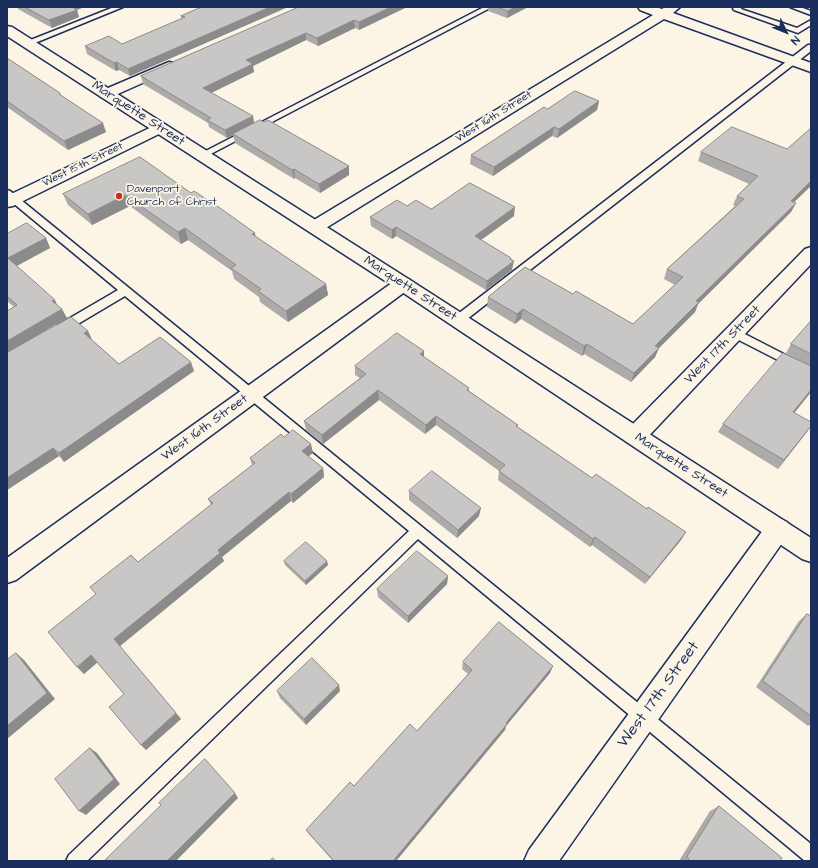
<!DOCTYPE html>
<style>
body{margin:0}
#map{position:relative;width:818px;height:868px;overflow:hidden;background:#fcf5e5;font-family:"Architects Daughter",sans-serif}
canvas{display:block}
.frame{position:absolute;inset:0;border:8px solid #1b2f5e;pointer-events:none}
.north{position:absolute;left:766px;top:12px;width:40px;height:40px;-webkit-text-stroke:3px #fcf5e5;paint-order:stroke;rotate:133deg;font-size:11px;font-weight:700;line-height:16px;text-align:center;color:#1b2f5e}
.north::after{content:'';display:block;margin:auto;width:14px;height:18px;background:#1b2f5e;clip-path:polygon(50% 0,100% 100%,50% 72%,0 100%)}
</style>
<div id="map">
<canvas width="818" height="868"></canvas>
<div class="frame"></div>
<div class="north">N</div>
</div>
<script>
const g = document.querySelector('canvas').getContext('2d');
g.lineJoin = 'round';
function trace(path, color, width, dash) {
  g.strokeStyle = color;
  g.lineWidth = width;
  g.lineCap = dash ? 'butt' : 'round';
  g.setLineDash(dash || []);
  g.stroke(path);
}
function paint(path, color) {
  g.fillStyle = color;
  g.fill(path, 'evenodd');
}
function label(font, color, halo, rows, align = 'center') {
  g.font = font + ' "Architects Daughter",sans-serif';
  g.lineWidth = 3.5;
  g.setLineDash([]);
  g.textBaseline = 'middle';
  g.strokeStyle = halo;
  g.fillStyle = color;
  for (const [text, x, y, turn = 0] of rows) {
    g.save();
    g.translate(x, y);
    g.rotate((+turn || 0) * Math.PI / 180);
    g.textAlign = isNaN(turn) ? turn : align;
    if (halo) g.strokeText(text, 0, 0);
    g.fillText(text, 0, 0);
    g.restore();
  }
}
const service = new Path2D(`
 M114 7H123L30 45H27L23 43Z
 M484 7H492L205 157H199L198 155Z
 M734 7H742L741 9 797 28 811 20V25L798 33 734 10 733 9Z
 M790 7H800L811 11V15Z
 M808 45H811V51L462 323H454L453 320 454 317Z
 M7 190 10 191 811 844V861H805L418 539 87 861H66L69 855 409 531 125 296 66 331H58L57 328 58 325 118 290 7 198Z
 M735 329 811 368V377L731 336 730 333 731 330Z`);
const minor = new Path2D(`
 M638 7H656L662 9 665 7H680L673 13 811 63V72L664 19 321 231 315 232 309 231 306 227 309 223 653 15 640 10Z
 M169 62 174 63 176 66 174 69 111 97 106 98 101 97 99 94 101 91Z
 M160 123 165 125 168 128 165 131 13 206 7 207V196Z
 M811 247V264L643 442 635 445 627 442 624 436 627 430 805 249Z
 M403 278 410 280 412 284 410 288 16 580 7 583V558L396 280Z
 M778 518 787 522 790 529 787 536 559 861H524L529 850 769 522Z`);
const tertiary = new Path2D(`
 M7 26 12 27 410 280 811 538V562L802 559 396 288 7 36Z`);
trace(service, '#1b2f5e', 3);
trace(minor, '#1b2f5e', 3);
trace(tertiary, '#1b2f5e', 3);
paint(service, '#fcf5e5');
paint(minor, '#fcf5e5');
paint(tertiary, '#fcf5e5');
paint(new Path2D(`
 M18 7H84L77 10 79 17 52 28 18 9Z
 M201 7H288L130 76 119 70 116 71 87 54 85 46 122 44 182 19 181 16Z
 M299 7H407L359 30 355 28 318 46 306 40 253 66 254 72 211 93 253 116 254 123 349 166V175L320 193 295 178 294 179 235 143 233 135 227 138 209 127 208 123 143 84 141 76Z
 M488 7H528L507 18 488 11Z
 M7 58 60 93 61 95 106 132 68 150 7 107Z
 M599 101 597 110 557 138 552 136 493 176 470 164 471 155 547 109Z
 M787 149 794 202 796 203 791 212 698 304 695 312 659 348 655 357 631 382 584 354 582 356 521 319 515 324 487 307 488 297 573 294 633 324 675 285 664 279 667 269 735 206 733 205 737 196 749 184 698 161 701 152Z
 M191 193 326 284 328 295 288 322 260 302 259 297 234 279 232 271 188 240 181 244 130 206 92 225 68 205 63 194Z
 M407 206 514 216 481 240 510 259 512 270 486 290 396 236 392 239 371 226 370 217Z
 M7 234 46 238 50 248 16 266 58 306 67 318 14 307 7 301Z
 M811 321V392L794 413 811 426 778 469 718 432 723 424 793 357 786 353 791 344Z
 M88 331 92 340 119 364 194 371 64 462 59 456 7 490V353Z
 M424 357 469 388V391L518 425V427L592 478 647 509 686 532 681 540 645 584 592 545 590 547 498 480 499 471 436 425 425 434 379 400 323 444 306 430 304 421 360 378 355 375V366Z
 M284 437 313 453 308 456 323 468 324 477 293 503 291 501 222 557 224 561 120 646 181 719 146 750 124 694 97 662 84 674 96 594 90 587 138 562 211 505 208 499 252 465 250 458Z
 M409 491 479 516 457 538 409 500Z
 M284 561H327L328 565 306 585 285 565Z
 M448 576 447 584 408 623 378 597 377 589Z
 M807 614 811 616V724L808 726 756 687 799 621Z
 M463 662 550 673 506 726 505 730 396 861H333L308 833 306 830 354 786 417 731 468 674 462 669Z
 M277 691H340L306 725 280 698Z
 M719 806 780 861H679L710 811Z`), '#acabaa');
paint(new Path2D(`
 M69 7H84L77 10 79 17 52 28 49 20Z
 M270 7H288L130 76 128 69Z
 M391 7H407L359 30V22Z
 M515 7H528L507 18 508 11Z
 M354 20 355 28 318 46 317 38Z
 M306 33V40L253 66 254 72 205 96 203 88 246 60Z
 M117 62 119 70 116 71 114 63Z
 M599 101 597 110 557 138 559 129Z
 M253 116 254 124 233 134V135L227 138 225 130Z
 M103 123 106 132 68 150 64 141Z
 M554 127 552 136 493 176 494 167Z
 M349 166V175L320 193 319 184Z
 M294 169 295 178 294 179 292 170Z
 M811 181V186L786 210 791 201Z
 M125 195 130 206 92 225 88 214Z
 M796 203 791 212 698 304 695 312 659 348 655 357 631 382 634 373 655 346 696 301Z
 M515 207 514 216 474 245 475 236Z
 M396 227V236L392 239V230Z
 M185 228 188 240 181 244 178 232Z
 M255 233 257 244 252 234Z
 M46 238 50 248 13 268 8 258Z
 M511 258 510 264 514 261 512 270 486 290 487 281Z
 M326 284 328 295 288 322 286 311Z
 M55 300 59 309 52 301Z
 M62 309 67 318 7 353V341Z
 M523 309 521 319 515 324 517 314Z
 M88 331 92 340 88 342 84 333Z
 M587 344 584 354 582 356 584 346Z
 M424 351V361L420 354Z
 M191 362 194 371 64 462 59 453Z
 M378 390 379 400 323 444 322 435Z
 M811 390V392L788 421 793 412Z
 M436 416V425L425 434 426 425Z
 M811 426 807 432 778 469 784 460Z
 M311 444 313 453 304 460 302 451Z
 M53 448 59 456 7 490V478Z
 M323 468 324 477 293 503 291 494Z
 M289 492 291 501 222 557 224 561 120 646 114 639 218 550Z
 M481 508 479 516 457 538 458 530Z
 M686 532 681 540 645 584 650 577Z
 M595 537 592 545 590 547 593 539Z
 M327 561 328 565 306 585 305 581Z
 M448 576 447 584 408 623V616Z
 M16 653 24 660 55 699 7 739V726Z
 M91 655 98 662 84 674 77 667Z
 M553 666 550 673 506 726 505 730 396 861H393Z
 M339 685 340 691 306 725 304 719Z
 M176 713 181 719 146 750 141 745Z
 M90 748 97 753 120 784 86 815 79 811Z
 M235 793 238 798 176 861H167Z`), '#8c8b8b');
const building = new Path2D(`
 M25 7H72L77 10 49 20Z
 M202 7H270L128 69 117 62 114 63 85 46 109 36 122 44 185 17 181 16Z
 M299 7H391L359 22 354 20 317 38 306 33 246 60 253 64 203 88 253 116 225 130 207 120 211 118 141 76Z
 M498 7H515L508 11Z
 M7 58 60 93 59 94 103 123 64 141 7 101Z
 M575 91 599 101 559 129 554 127 494 167 471 155 544 107 547 109Z
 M260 120 264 122 268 120 349 166 319 184 294 169 292 170 233 134Z
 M732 127 787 149 811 128V181L791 201 796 203 696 301 699 302 655 346 659 348 634 373 587 344 584 346 523 309 517 314 488 297 525 267 573 294 576 291 633 324 683 277 667 269 744 199 737 196 758 176 701 152Z
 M140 157 191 193 194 191 220 208 255 233 252 234 326 284 286 311 258 291 261 289 231 268 236 265 185 228 178 232 125 195 88 214 63 194Z
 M470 183 515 207 475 236 511 258 510 259 514 261 487 281 396 227 392 230 370 217 397 200 407 206 416 200 431 209Z
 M27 223 46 238 8 258 55 300 52 301 62 309 7 341V311L17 305 7 296V234Z
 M71 317 88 331 84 333 119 364 160 337 191 362 59 453 53 448 7 478V353Z
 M811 321V354L791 344Z
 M397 333 424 351 420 354 469 388 467 390 518 425 516 426 592 478 596 474 647 509 648 507 686 532 650 577 595 537 593 539 499 471 505 465 436 416 426 425 378 390 322 435 304 421 366 374 355 366Z
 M783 353 811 366V390L793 412 811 422V426L784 460 723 424Z
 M293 430 311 444 302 451 323 468 291 494 289 492 218 550 220 553 114 639 176 713 141 745 109 707 124 694 91 655 77 667 48 632 96 594 90 587 131 555 138 562 213 503 208 499 255 463 250 458 281 434 284 437Z
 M432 471 481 508 458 530 409 491Z
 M306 542 327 561 305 581 284 561Z
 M417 551 448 576 408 616 377 589Z
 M807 614 811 616V716L763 681Z
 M499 622 553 666 506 723 507 724 393 861H334L306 830 350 782 354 786 410 724 417 731 472 670 463 662Z
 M16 653 47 693 7 726V660Z
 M312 658 339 685 304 719 277 691Z
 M90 748 114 779 79 811 55 779Z
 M205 759 235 793 167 861H104L161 805 159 803Z
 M719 806 782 858 780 861H688L689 859 687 857Z
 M273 858 275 861H270Z`);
paint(building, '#c8c7c6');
trace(building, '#8c8b8b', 1);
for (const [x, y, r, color] of [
 [119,196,4,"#c8321e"]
]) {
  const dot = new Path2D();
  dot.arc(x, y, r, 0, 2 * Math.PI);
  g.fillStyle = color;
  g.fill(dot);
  trace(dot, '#fcf5e5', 1.5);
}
label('11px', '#1b2f5e', '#fcf5e5', [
 ["West 16th Street",494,117,-32],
 ["West 15th Street",83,165,-26]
]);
label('11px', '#1b2f5e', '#fcf5e5', [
 ["Davenport",127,190],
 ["Church of Christ",127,203]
], 'left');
label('13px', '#1b2f5e', '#fcf5e5', [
 ["Marquette Street",138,114,33],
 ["Marquette Street",410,289,33],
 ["West 17th Street",723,345,-46],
 ["West 16th Street",205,428,-36],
 ["Marquette Street",681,466,33]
]);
label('16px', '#1b2f5e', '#fcf5e5', [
 ["West 17th Street",659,695,-54]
]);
</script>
